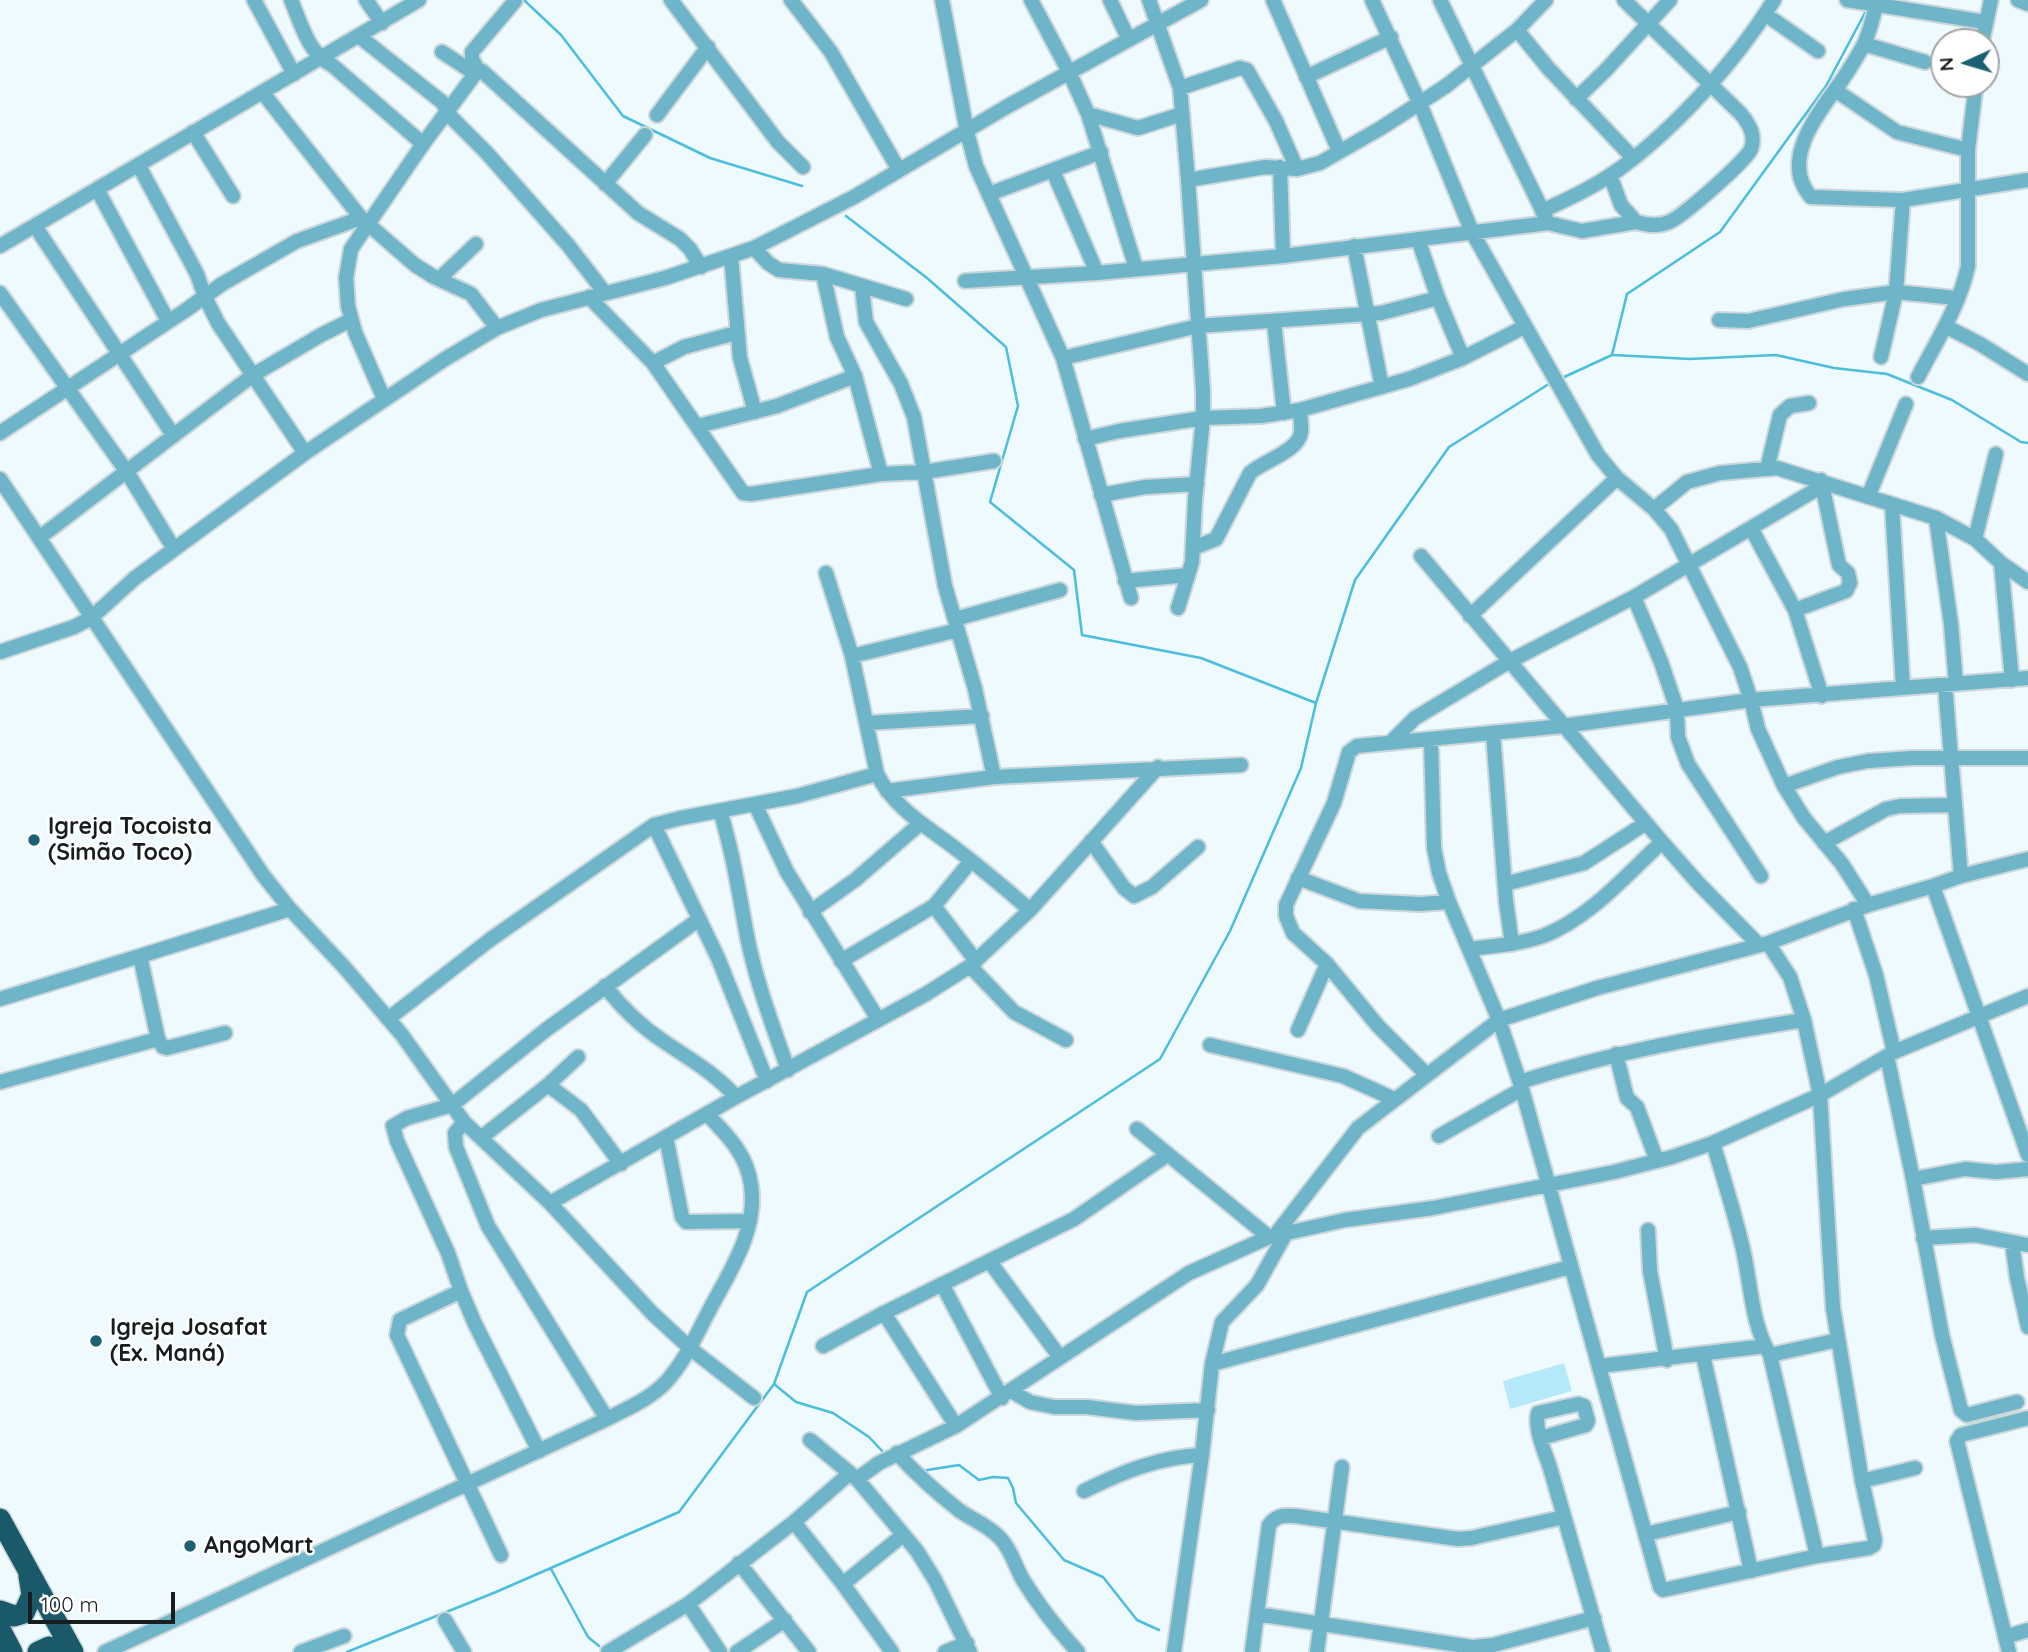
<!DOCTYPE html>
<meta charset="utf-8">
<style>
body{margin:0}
#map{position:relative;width:2028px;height:1652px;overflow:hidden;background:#eefafe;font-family:Quicksand,sans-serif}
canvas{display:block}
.north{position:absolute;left:1930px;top:28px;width:70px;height:70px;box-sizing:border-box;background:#fff;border:2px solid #a3a5a6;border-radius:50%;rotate:266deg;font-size:19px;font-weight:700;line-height:28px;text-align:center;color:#181e20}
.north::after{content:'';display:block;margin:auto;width:24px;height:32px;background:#1c6173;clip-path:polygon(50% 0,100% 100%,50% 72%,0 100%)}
.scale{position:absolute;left:28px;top:1592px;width:147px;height:32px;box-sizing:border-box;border:4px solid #181e20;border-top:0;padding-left:9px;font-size:21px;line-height:24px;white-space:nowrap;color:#181e20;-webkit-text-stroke:5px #fff;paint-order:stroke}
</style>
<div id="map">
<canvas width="2028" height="1652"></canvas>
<div class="north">N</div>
<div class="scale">100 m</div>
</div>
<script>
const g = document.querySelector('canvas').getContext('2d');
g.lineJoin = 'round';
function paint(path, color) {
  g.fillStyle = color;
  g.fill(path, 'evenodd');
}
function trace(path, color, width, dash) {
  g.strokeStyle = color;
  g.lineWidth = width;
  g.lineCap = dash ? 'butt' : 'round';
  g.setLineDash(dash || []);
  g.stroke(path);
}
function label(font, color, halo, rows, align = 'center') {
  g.font = font + ' Quicksand,sans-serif';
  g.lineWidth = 5;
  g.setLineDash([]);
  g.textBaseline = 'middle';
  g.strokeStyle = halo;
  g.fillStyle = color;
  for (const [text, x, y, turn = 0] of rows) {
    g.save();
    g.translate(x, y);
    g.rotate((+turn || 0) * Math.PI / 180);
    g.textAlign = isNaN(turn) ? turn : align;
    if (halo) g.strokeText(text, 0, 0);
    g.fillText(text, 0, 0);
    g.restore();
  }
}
paint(new Path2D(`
 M1564 1363 1572 1391 1510 1409 1503 1381Z`), '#b6eafb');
trace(new Path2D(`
 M524 0 561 35 623 116 710 158 802 186
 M846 216 927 278 1006 347 1018 406 990 502 1074 570 1082 635 1201 658 1316 703 1355 580 1449 447 1552 382
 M1613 355 1690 359 1776 355 1834 368 1887 374 1952 400 2021 442 2028 443
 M1562 378 1612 355 1627 294 1720 232 1826 86 1867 9
 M774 1384 796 1402 833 1413 869 1437 885 1454
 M921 1471 959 1465 979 1480 993 1477 1008 1478 1013 1488 1016 1503 1064 1560 1103 1577 1137 1620 1159 1630
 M551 1569 588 1637 599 1646
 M347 1652 496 1592 679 1512 774 1384 807 1292 1160 1059 1230 931 1301 768 1316 703`), '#4bbddd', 2.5);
const minor = new Path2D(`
 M254 0 294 74
 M291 0C301 23 308 54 332 65L423 144
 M366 0 382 23
 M671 0 778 142 803 167
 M791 0 831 52 899 170
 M942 0 967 132 976 166 1063 358 1131 598
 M1031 0 1069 72 1088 114 1136 268
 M1110 0 1129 40
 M1149 0 1180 88 1188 180 1203 391V418L1195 500 1192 562 1178 608
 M1273 0 1339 151
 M1372 0 1420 104 1472 232 1598 455 1617 478 1654 509 1671 529 1740 667 1751 700 1758 729 1784 786 1804 818 1842 864 1868 905
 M1440 0 1546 218
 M1847 0 1985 22
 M2018 0 2028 4
 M515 1 472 52V59L478 70 482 71 638 213 680 239 690 249 701 267
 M1876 6C1872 20 1869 36 1862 48 1854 62 1845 77 1835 90 1814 118 1781 163 1811 197L1903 200 2028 180
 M1765 14 1818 51
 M1517 30 1549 69 1633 158
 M360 37 442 102 452 118 486 152 568 245 605 293
 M1982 42 1991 0
 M1864 44 1925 62
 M442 52 474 73
 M1306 77 1391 37
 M1180 88 1240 68 1247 70 1276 121 1297 169
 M1835 90 1897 132 1968 150
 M263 93 361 218 415 265 434 277 471 294 497 328
 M1576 99 1605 71 1670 0
 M1088 114 1138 128 1182 114
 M657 115 708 47
 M193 132 233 196
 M139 166 197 274 205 297 218 323 305 453
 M1280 167 1283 256
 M1053 171 1097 273
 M1610 175 1621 205 1636 222C1647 225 1658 227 1669 222 1681 218 1747 160 1751 149 1756 135 1749 124 1741 114L1624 0
 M1188 180 1265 167 1297 169 1320 163 1381 128 1446 86 1517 30 1546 0
 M605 184 645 135
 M97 189 168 321
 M989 194 1101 152
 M1542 211C1568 199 1594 187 1618 170 1675 129 1737 60 1774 0
 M35 226 173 435
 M1418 239 1438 298 1463 358
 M0 246 419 0
 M1354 246 1382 387
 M754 248 768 263 779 270 823 274 906 299
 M731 256 740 358 755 412
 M823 274 837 337 855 376 881 474
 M439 279 476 244
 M965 281 1097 273 1283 256 1548 223 1582 231 1636 222
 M862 287 866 322 901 384 914 417 945 586 975 689 994 777
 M0 293 127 472 174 549
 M589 297 653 363 743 493 751 494 881 474 924 472 994 461
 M1719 320 1748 321 1844 299 1896 292 1956 298
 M1274 322 1284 413
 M1945 326 1980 344 2028 374
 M1881 357 1896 292 1903 200
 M1063 358 1198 326 1381 313 1438 298
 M653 363 684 347 736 333
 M1918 377C1936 342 1960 305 1968 266V150L1976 84
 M384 399 355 332 348 306 346 278 351 249 423 144 478 70
 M698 426 777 406 855 376
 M0 433 186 310 222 284 297 241 361 218
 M1085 439 1119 431 1203 418 1261 416 1300 410 1409 379 1463 358 1524 327
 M1767 469 1780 415 1790 406 1809 403
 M0 479 263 875 290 909 345 968 402 1035 464 1122 550 1203 653 1314 691 1349 754 1398
 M1101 495 1145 487 1197 484
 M1868 497 1906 404
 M1892 505 1903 688
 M1654 509 1687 482 1720 473 1777 468 1936 518 1975 539 2001 563 2028 582
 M1936 518 1951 624 1956 684
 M1751 528 1795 610 1822 696
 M39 538 253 375 321 335 351 320
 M1975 539 1996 454
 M1193 548 1216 539 1250 473C1263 461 1299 451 1301 432 1302 425 1300 417 1300 410
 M1421 556 1662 842 1699 884 1759 945
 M2001 563 2012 680
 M826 573 852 656 877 774C894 808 926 826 955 848 981 868 1006 889 1030 910
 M1125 581 1188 575
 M1634 597 1661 662 1677 709 1678 737 1688 764 1761 876
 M1795 610 1846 591 1850 583 1848 573 1839 565 1821 480
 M1470 616 1617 478
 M955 619 1060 590
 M0 652 74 627 91 618 135 578 305 453 445 359 497 328 541 310 665 278 754 248 854 197 1008 106 1201 0
 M852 656 958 630
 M1945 685 1961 876
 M867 723 982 716
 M1493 733 1506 901 1512 944
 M1431 740 1434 848 1439 873 1449 902 1499 1020 1522 1089 1660 1587 1663 1590 1817 1556 1869 1548 1874 1545 1875 1540 1862 1481 1833 1308 1820 1095 1804 1020 1790 977 1768 943
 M1391 742 1415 718 1510 661 1634 597 1822 486
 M1784 786 1838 767 1868 761 1912 758H2028
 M887 791 994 777 1241 765
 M755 804 787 872 878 1019
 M720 811C733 852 739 894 747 936 756 982 773 1026 788 1070
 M654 825 718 958 767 1081
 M1091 841 1124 888 1134 896 1152 887 1198 847
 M1824 843 1886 809 1900 806 1953 805
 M1298 878 1359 901 1420 904 1449 902
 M1505 884 1584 863 1646 823
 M1933 886 2028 1155
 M934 906 976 961
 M1854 909 1876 975 1894 1052
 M810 912 855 880 921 823
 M1469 949C1494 946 1520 944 1543 936 1590 918 1626 875 1662 842
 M841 961 934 906 971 861
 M970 966 1014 1012 1066 1040
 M605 986C621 1007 643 1028 666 1043 691 1060 716 1074 736 1097
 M0 999 140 956
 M388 1019 491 939 654 825 681 818 797 796 877 774
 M1298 1030 1327 964
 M225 1033 167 1048 163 1047 158 1039 140 956 290 909
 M1210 1045 1343 1076 1394 1099
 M1616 1054 1627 1098 1637 1107 1657 1161
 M1887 1056 1913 1179 1942 1335 1961 1410 1967 1415 2017 1402
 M1426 1074 1378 1026 1327 964 1293 933 1286 916V905L1334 803 1349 752 1357 746 1563 726 1751 700 2028 678
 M0 1082 158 1039
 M1520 1082C1613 1052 1708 1035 1804 1020
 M548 1085 581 1110 621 1164
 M464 1122 455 1133 456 1147 488 1226 607 1419
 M1137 1129 1269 1237
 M1439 1136 1522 1089
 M482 1137 548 1085 578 1057
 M666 1137 682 1217 686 1222 750 1221
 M1713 1143C1724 1180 1736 1217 1744 1254 1751 1287 1752 1325 1770 1355L1817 1556
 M1913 1179 1965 1169 1996 1172 2028 1169
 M550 1203 736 1097 926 994 970 966 1030 910 1158 767
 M1648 1230 1650 1271 1667 1360
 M1276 1234 1358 1128 1499 1020 1597 988 1768 943 1868 905 1933 886 1961 876 2028 859
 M1923 1238 1975 1235 2028 1245
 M2012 1242 2017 1278 2028 1327
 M990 1262 1059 1356
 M942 1284 1002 1398
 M461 1291 400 1320 397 1335 501 1555
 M884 1313 956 1426
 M823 1346 884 1313 1074 1219 1167 1155
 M1703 1355 1751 1571
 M1770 1355 1838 1340
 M1212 1364 1222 1322 1257 1285 1286 1233
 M1600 1366 1765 1346
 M1011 1391 1030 1402 1054 1407H1087L1136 1413 1208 1410
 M1541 1438 1586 1425 1588 1421 1584 1406 1578 1404 1538 1413C1534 1430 1546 1454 1551 1471 1568 1531 1586 1591 1603 1652
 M810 1440 857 1479 917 1551 935 1580 970 1652
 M539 1451 475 1324 461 1291 448 1253 397 1141 393 1126 407 1118 452 1105 547 1029 698 920
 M897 1453C916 1474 937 1493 960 1511 973 1520 989 1526 1000 1538 1011 1549 1015 1566 1023 1580 1039 1606 1057 1629 1078 1652
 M857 1479 879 1463 956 1426 1189 1273 1269 1237 1345 1220 1433 1208 1614 1172 1672 1157 1713 1143 1820 1095 1894 1052 2028 996
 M1862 1481 1915 1468
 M1084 1491C1122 1472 1159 1457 1202 1455
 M794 1522 843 1584 892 1652
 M1646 1534 1739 1512
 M739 1563 809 1652
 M843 1584 903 1535
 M688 1604 720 1652
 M1257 1614 1269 1525C1277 1515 1284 1515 1296 1516L1458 1539 1471 1538 1564 1517
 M445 1620 464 1652
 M2005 1637 2028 1630
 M105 1652 607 1419C628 1408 650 1399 666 1382 686 1360 696 1335 710 1309 730 1271 758 1230 751 1185 747 1154 727 1135 707 1114
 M301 1652 344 1636
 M608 1652 688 1604 794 1522 849 1474
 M737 1652 785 1620
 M945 1652 967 1643
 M1174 1652 1202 1455 1212 1364 1570 1267
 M1252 1652 1257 1614 1472 1647 1493 1645 1594 1618
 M1317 1652 1342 1467
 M2009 1652 1957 1441 1961 1435 2028 1418`);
const highway = new Path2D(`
 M0 1519 73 1652
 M0 1611 14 1616 24 1613 32 1595 29 1576
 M0 1629 12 1652
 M38 1652 49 1647 66 1652`);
trace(minor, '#ccd7da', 18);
trace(highway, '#ccd7da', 24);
trace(minor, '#6eb5ca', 14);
trace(highway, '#19596a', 21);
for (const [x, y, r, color] of [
 [34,840,7,"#1c6173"],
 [96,1341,7,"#1c6173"],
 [190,1546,7,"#1c6173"]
]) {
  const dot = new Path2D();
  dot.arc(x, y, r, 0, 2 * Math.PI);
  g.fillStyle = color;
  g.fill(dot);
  trace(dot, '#fff', 2.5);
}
label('bold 23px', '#181e20', '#fff', [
 ["Igreja Tocoista",48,827],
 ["(Simão Toco)",48,853],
 ["Igreja Josafat",110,1328],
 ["(Ex. Maná)",110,1354],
 ["AngoMart",204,1546]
], 'left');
</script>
